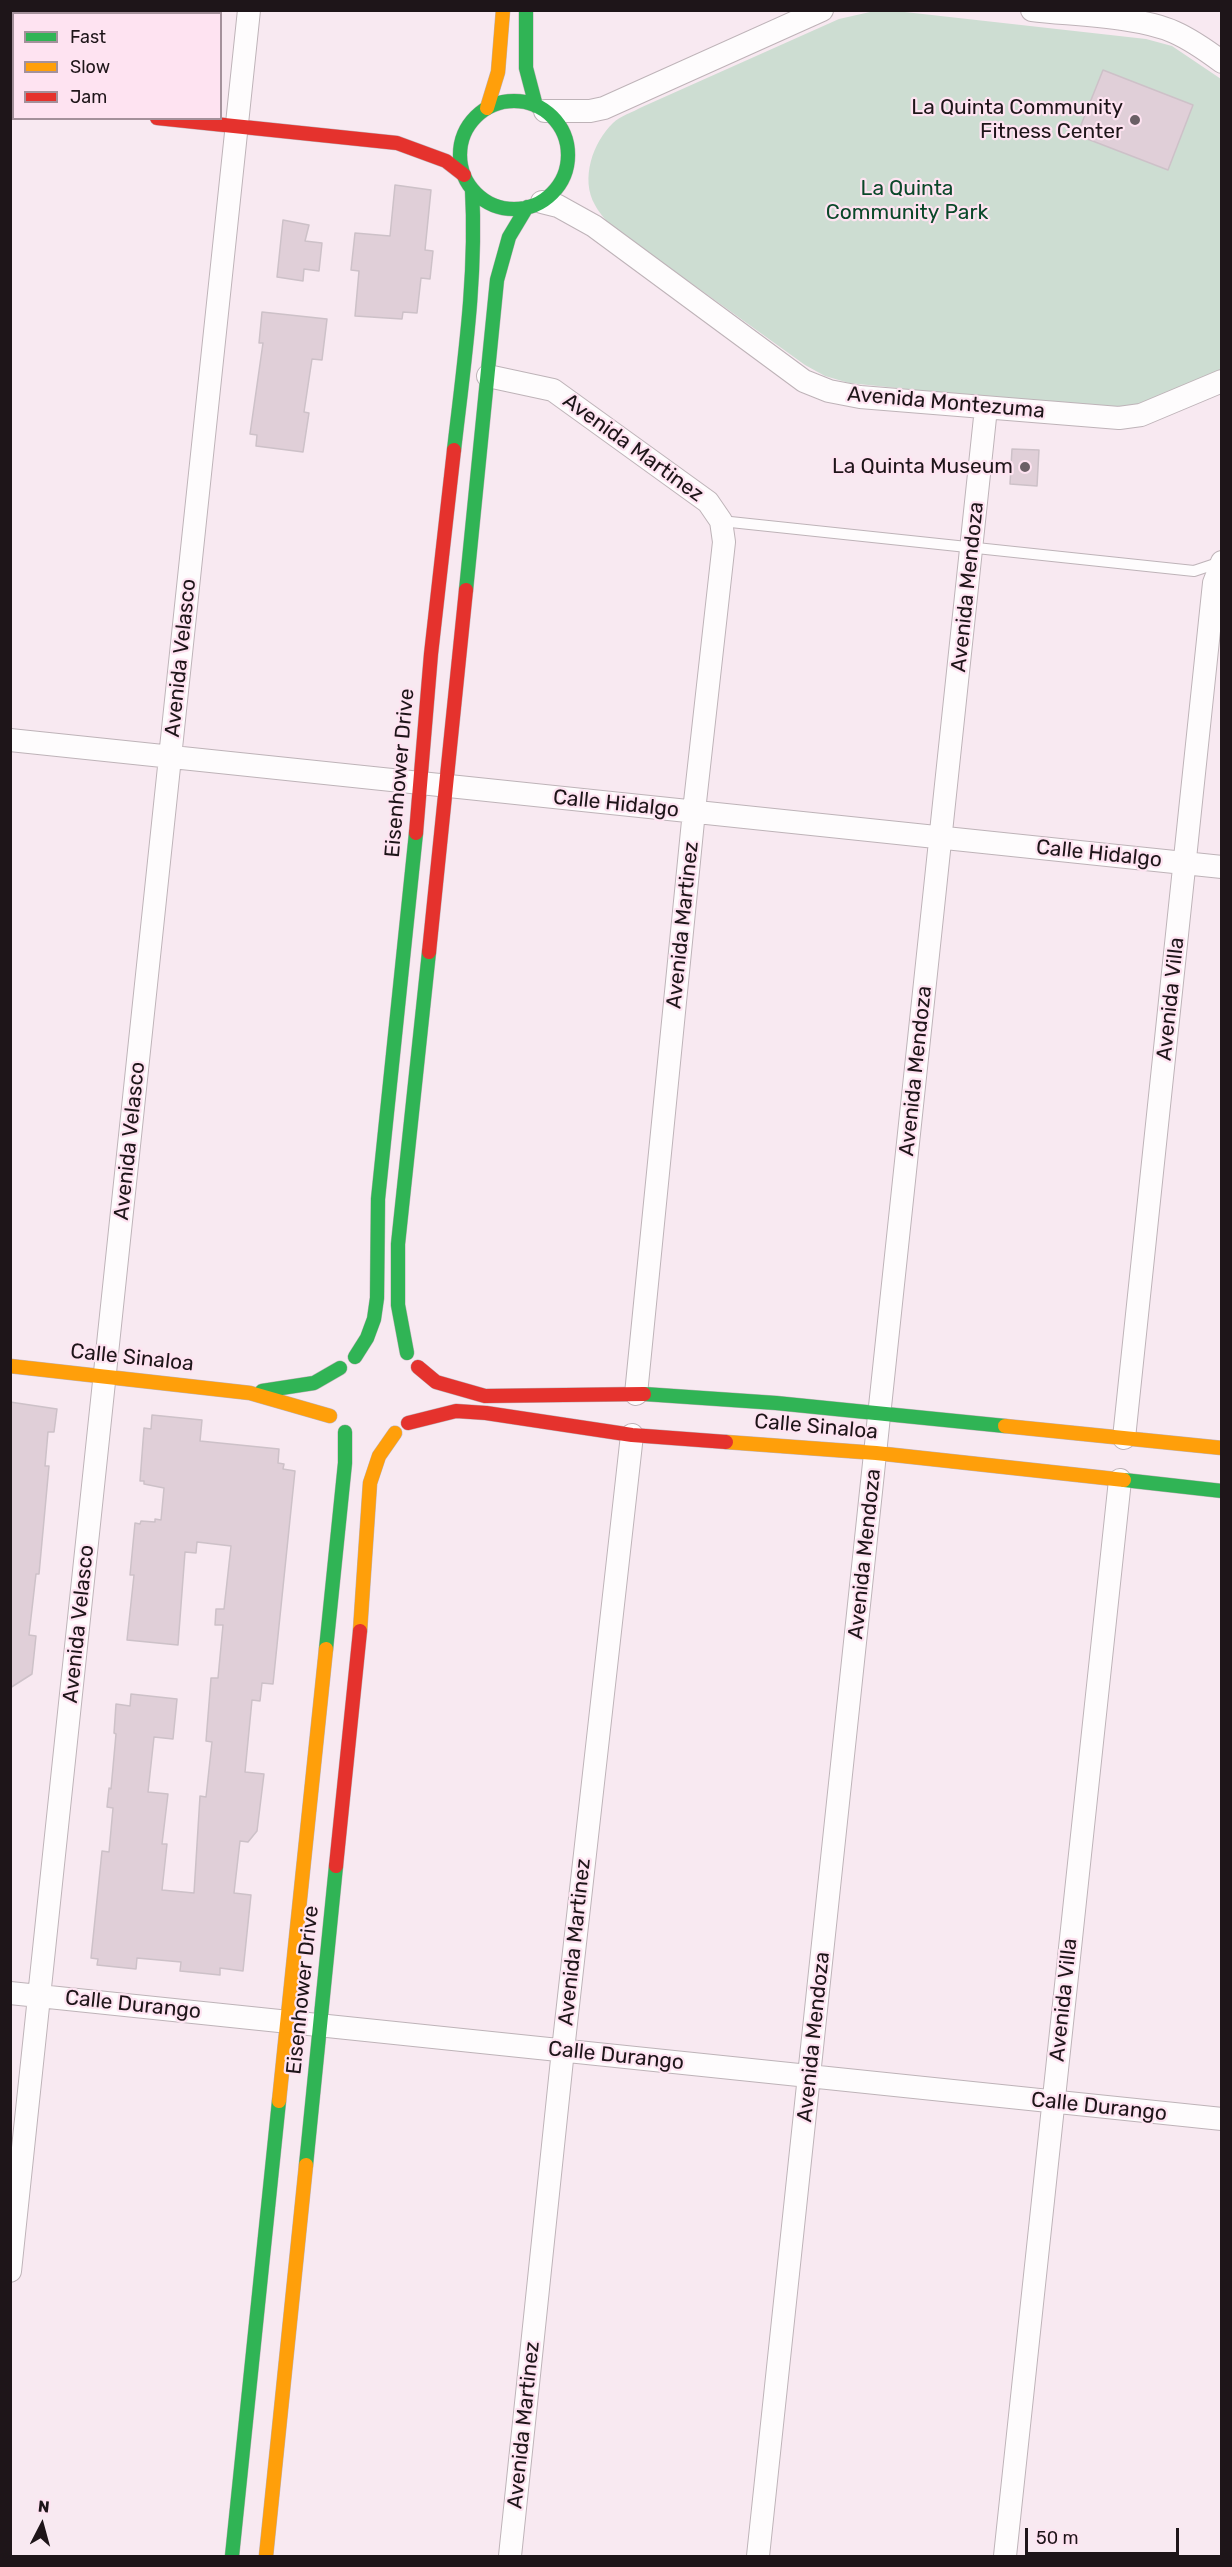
<!DOCTYPE html>
<style>
body{margin:0}
#map{position:relative;width:1232px;height:2567px;overflow:hidden;background:#f8e9f1;font-family:Rubik,sans-serif}
canvas{display:block}
.frame{position:absolute;inset:0;border:12px solid #1e1519;pointer-events:none}
.legend{position:absolute;left:12px;top:12px;width:210px;height:108px;box-sizing:border-box;background:#fee3f1;border:2px solid #a4919b;margin:0;padding:8px 10px;list-style:none;font-size:18px;color:#1e1519}
.legend li{display:flex;align-items:center;gap:12px;height:30px}
.legend b{width:30px;border:2px solid #a4919b}
.north{position:absolute;left:12px;top:2495px;width:60px;height:60px;-webkit-text-stroke:4px #fee3f1;paint-order:stroke;rotate:6deg;font-size:16px;font-weight:700;line-height:24px;text-align:center;color:#1e1519}
.north::after{content:'';display:block;margin:auto;width:21px;height:27px;background:#1e1519;clip-path:polygon(50% 0,100% 100%,50% 72%,0 100%)}
.scale{position:absolute;left:1025px;top:2528px;width:154px;height:27px;box-sizing:border-box;border:3px solid #1e1519;border-top:0;padding-left:8px;font-size:18px;line-height:21px;white-space:nowrap;color:#1e1519;-webkit-text-stroke:4px #fee3f1;paint-order:stroke}
</style>
<div id="map">
<canvas width="1232" height="2567"></canvas>
<div class="frame"></div>
<ul class="legend">
<li><b style="height:8px;background:#30b455"></b>Fast</li>
<li><b style="height:8px;background:#ff9f0a"></b>Slow</li>
<li><b style="height:8px;background:#e5322d"></b>Jam</li>
</ul>
<div class="north">N</div>
<div class="scale">50 m</div>
</div>
<script>
const g = document.querySelector('canvas').getContext('2d');
g.lineJoin = 'round';
function paint(path, color) {
  g.fillStyle = color;
  g.fill(path, 'evenodd');
}
function trace(path, color, width, dash) {
  g.strokeStyle = color;
  g.lineWidth = width;
  g.lineCap = dash ? 'butt' : 'round';
  g.setLineDash(dash || []);
  g.stroke(path);
}
function label(font, color, halo, rows, align = 'center') {
  g.font = font + ' Rubik,sans-serif';
  g.lineWidth = 4.5;
  g.setLineDash([]);
  g.textBaseline = 'middle';
  g.strokeStyle = halo;
  g.fillStyle = color;
  for (const [text, x, y, turn = 0] of rows) {
    g.save();
    g.translate(x, y);
    g.rotate((+turn || 0) * Math.PI / 180);
    g.textAlign = isNaN(turn) ? turn : align;
    if (halo) g.strokeText(text, 0, 0);
    g.fillText(text, 0, 0);
    g.restore();
  }
}
paint(new Path2D(`
 M896 11 1146 39 1172 46 1221 79V370L1128 408H1088L849 383 825 376 805 365 609 224C604 218 598 211 595 205 580 179 593 142 613 123 620 116 633 112 642 107L839 19 870 12Z`), '#cdddd2');
const building = new Path2D(`
 M1103 70 1193 105 1168 170 1077 135Z
 M395 185 431 190 425 250 433 251 430 279 421 278 417 313 403 312 402 319 355 316 359 271 351 270 355 233 390 236Z
 M283 220 309 225 305 241 322 243 319 271 304 269 303 281 277 277Z
 M262 312 327 319 322 360 312 359 304 412 309 413 303 452 256 446 257 435 250 434 263 343H259Z
 M1012 449 1039 450 1037 486 1010 484Z
 M10 1402 57 1409 54 1432H48L45 1466H49L39 1574H36L29 1635 36 1636 32 1674 10 1688Z
 M152 1415 202 1420 200 1441 279 1449 278 1463 284 1464 283 1469 295 1471 273 1684 262 1683 260 1701 252 1700 245 1772 264 1774 257 1831 248 1842 240 1841 234 1893 251 1895 243 1971 220 1968V1975L180 1971 181 1962 137 1958 136 1969 97 1965 98 1959 91 1958 102 1851 109 1852 113 1808 107 1807 109 1788 111 1789 116 1734 114 1733 116 1704 130 1706 131 1694 177 1699 173 1739 154 1737 148 1792 168 1794 162 1844H167L162 1890 194 1893 200 1796 206 1797 212 1742 206 1741 211 1678H218L223 1625H215L216 1609H224L231 1546 197 1542 196 1553 185 1552 178 1645 127 1640 134 1575H130L135 1523 140 1524 141 1521 155 1522V1519L161 1520 164 1488 144 1484V1481H140L144 1428 151 1429Z`);
paint(building, '#e0cfd8');
trace(building, '#cdc1c8', 1.5);
const lane = new Path2D(`
 M721 521 1194 571 1221 562`);
const street = new Path2D(`
 M1032 10C1073 15 1138 16 1174 32 1192 40 1206 50 1222 62
 M545 111H590L604 108 822 10
 M542 202 558 206 594 226 804 381 829 391 860 397 1119 418 1141 415 1222 381
 M488 376 553 390 708 502 721 521 724 542 694 811 636 1394
 M10 740 1222 867
 M1124 1438 1214 583 1222 562
 M10 1993 1222 2119
 M10 2271 249 10
 M510 2556 563 2050 632 1435
 M758 2556 986 408
 M1005 2556 1120 1480`);
const fast = new Path2D(`
 M526 10V68L536 106
 M460 155a54 54 0 1 1 108 0a54 54 0 1 1-108 0Z
 M10 103H14
 M454 450C464 363 477 277 472 189
 M466 590 497 280 509 237 527 207
 M407 1353 398 1305V1244L429 952
 M355 1357 367 1338 374 1319 377 1298 378 1199 416 833
 M262 1391 314 1383 340 1368
 M644 1394 776 1403 1005 1426
 M1124 1480 1222 1491
 M326 1649 345 1463V1432
 M306 2165 336 1866
 M232 2556 279 2101`);
const slow = new Path2D(`
 M487 108 498 72 503 10
 M10 1366 250 1393 330 1416
 M1005 1426 1222 1448
 M726 1442 876 1453 1124 1480
 M360 1631 370 1483 379 1456 395 1433
 M279 2101 326 1649
 M266 2556 306 2165`);
const jam = new Path2D(`
 M157 118 397 143 446 161 464 175
 M416 833 431 654 454 450
 M429 952 466 590
 M418 1367 436 1382 485 1396 644 1394
 M408 1423 456 1411 486 1413 632 1435 726 1442
 M336 1866 360 1631`);
trace(lane, '#beb3b8', 12);
trace(street, '#beb3b8', 24);
trace(fast, '#beb3b8', 15);
trace(slow, '#beb3b8', 15);
trace(jam, '#beb3b8', 15);
trace(lane, '#fefcfd', 10);
trace(street, '#fefcfd', 22);
trace(fast, '#30b455', 14);
trace(slow, '#ff9f0a', 14);
trace(jam, '#e5322d', 14);
for (const [x, y, r, color] of [
 [1135,120,6,"#6a5f65"],
 [1025,467,6,"#6a5f65"]
]) {
  const dot = new Path2D();
  dot.arc(x, y, r, 0, 2 * Math.PI);
  g.fillStyle = color;
  g.fill(dot);
  trace(dot, '#fee3f1', 2);
}
label('21px', '#1e1519', '#fee3f1', [
 ["La Quinta Community",1123,108],
 ["Fitness Center",1123,132],
 ["La Quinta Museum",1013,467]
], 'right');
label('21px', '#0a4829', '#fee3f1', [
 ["La Quinta",907,189],
 ["Community Park",907,213]
]);
label('21px', '#1e1519', '#fee3f1', [
 ["Avenida Montezuma",946,403,5],
 ["Avenida Martinez",633,448,36],
 ["Avenida Mendoza",968,587,-84],
 ["Avenida Velasco",181,658,-84],
 ["Eisenhower Drive",400,773,-85],
 ["Calle Hidalgo",616,804,6],
 ["Calle Hidalgo",1099,854,6],
 ["Avenida Martinez",683,925,-84],
 ["Avenida Villa",1171,999,-84],
 ["Avenida Mendoza",916,1071,-84],
 ["Avenida Velasco",130,1141,-84],
 ["Calle Sinaloa",132,1358,6],
 ["Calle Sinaloa",816,1427,5],
 ["Avenida Mendoza",865,1554,-84],
 ["Avenida Velasco",79,1624,-84],
 ["Avenida Martinez",575,1942,-84],
 ["Eisenhower Drive",303,1990,-84],
 ["Avenida Villa",1064,2000,-84],
 ["Calle Durango",133,2005,6],
 ["Avenida Mendoza",814,2037,-84],
 ["Calle Durango",616,2056,6],
 ["Calle Durango",1099,2107,6],
 ["Avenida Martinez",524,2425,-84]
]);
</script>
